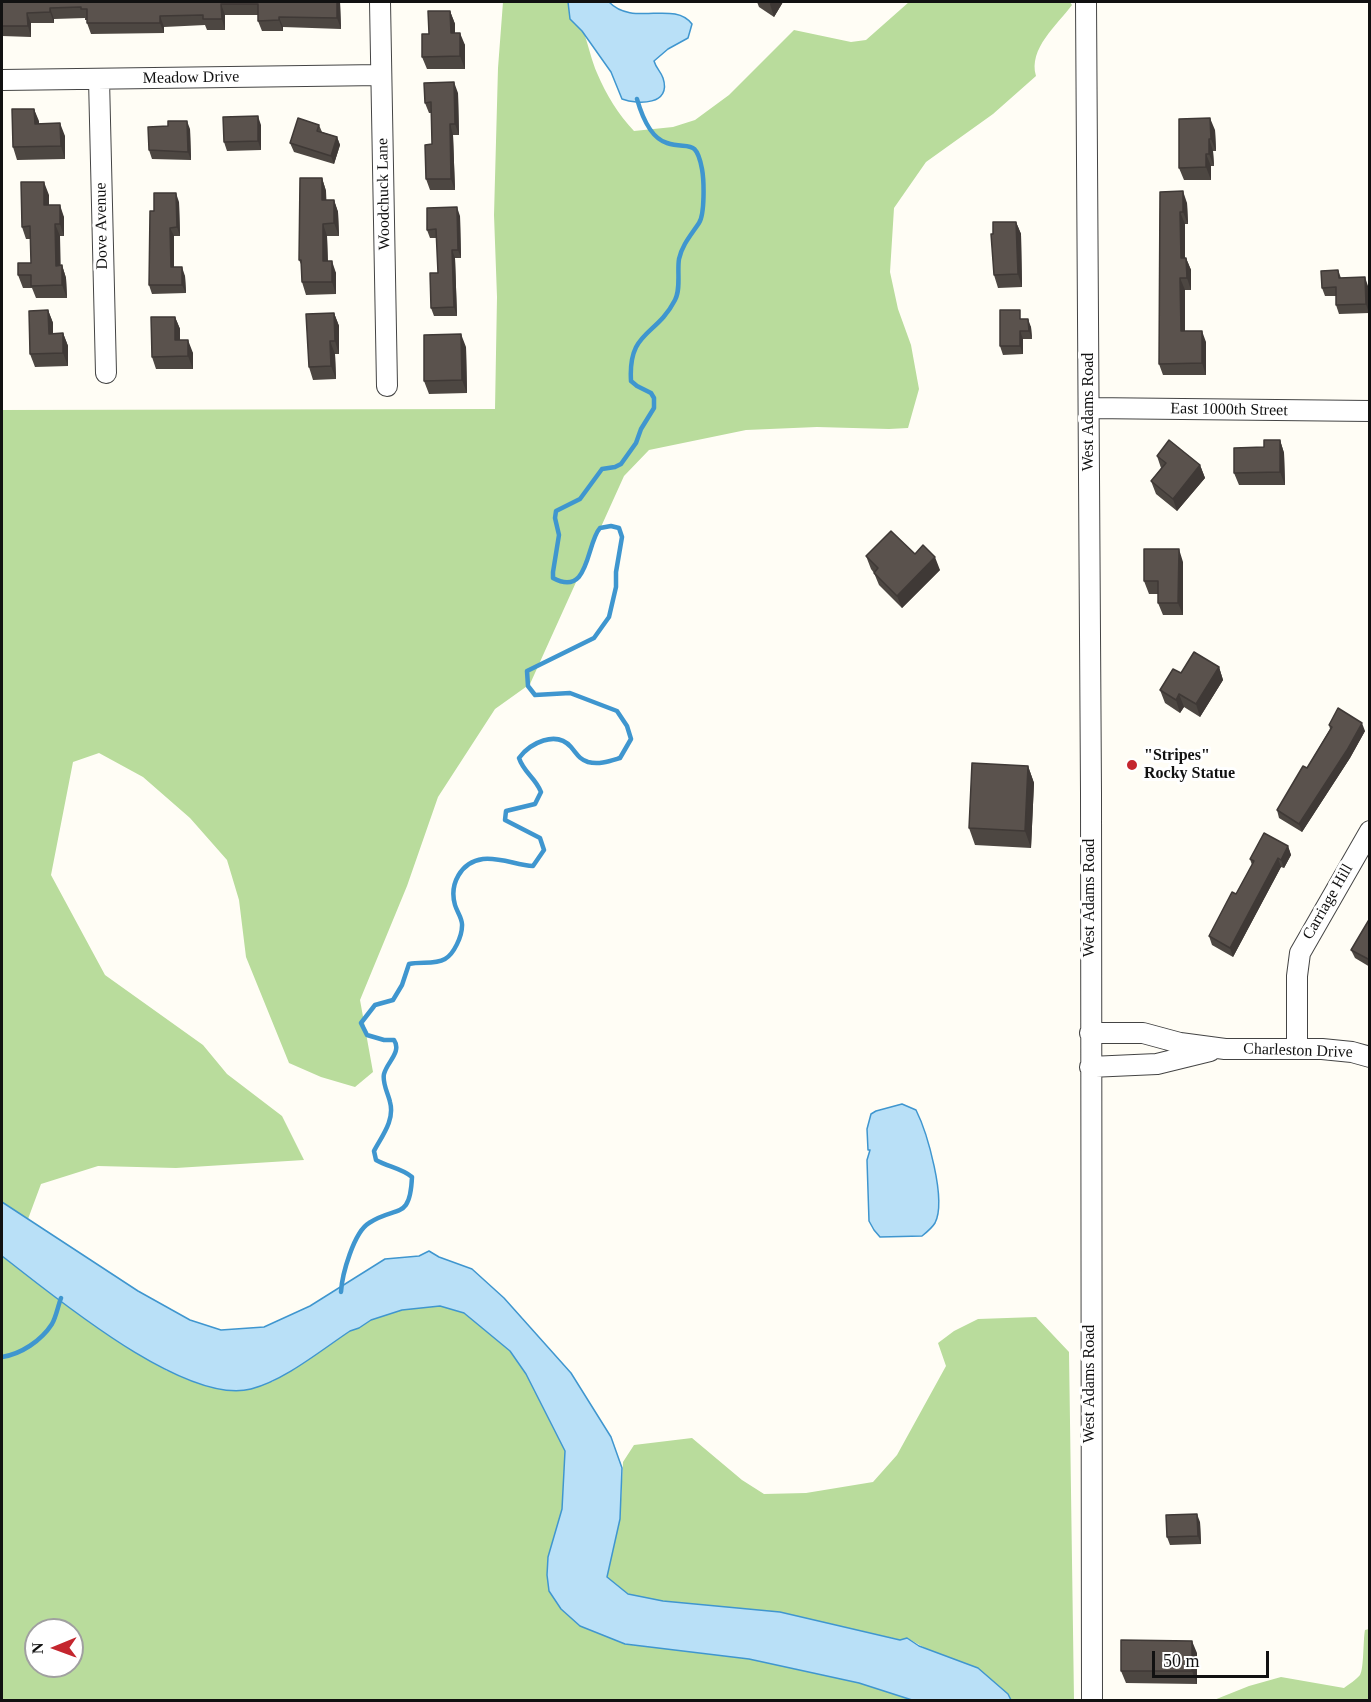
<!DOCTYPE html>
<style>
body{margin:0}
#map{position:relative;width:1371px;height:1702px;overflow:hidden;background:#fffdf5;font-family:"Times New Roman",serif}
canvas{display:block}
.frame{position:absolute;inset:0;border:3px solid #111;pointer-events:none}
.north{position:absolute;left:24px;top:1618px;width:60px;height:60px;box-sizing:border-box;background:#fff;border:2px solid #a0a0a0;border-radius:50%;rotate:269deg;font-size:16px;font-weight:700;line-height:24px;text-align:center;color:#111}
.north::after{content:'';display:block;margin:auto;width:21px;height:27px;background:#c4262e;clip-path:polygon(50% 0,100% 100%,50% 72%,0 100%)}
.scale{position:absolute;left:1152px;top:1651px;width:117px;height:27px;box-sizing:border-box;border:3px solid #111;border-top:0;padding-left:8px;font-size:18px;line-height:21px;white-space:nowrap;color:#111;-webkit-text-stroke:4px #fff;paint-order:stroke}
</style>
<div id="map">
<canvas width="1371" height="1702"></canvas>
<div class="frame"></div>
<div class="north">N</div>
<div class="scale">50 m</div>
</div>
<script>
const g = document.querySelector('canvas').getContext('2d');
g.lineJoin = 'round';
function paint(path, color) {
  g.fillStyle = color;
  g.fill(path, 'evenodd');
}
function trace(path, color, width, dash) {
  g.strokeStyle = color;
  g.lineWidth = width;
  g.lineCap = dash ? 'butt' : 'round';
  g.setLineDash(dash || []);
  g.stroke(path);
}
function label(font, color, halo, rows, align = 'center') {
  g.font = font + ' "Times New Roman",serif';
  g.lineWidth = 6;
  g.setLineDash([]);
  g.textBaseline = 'middle';
  g.strokeStyle = halo;
  g.fillStyle = color;
  for (const [text, x, y, turn = 0] of rows) {
    g.save();
    g.translate(x, y);
    g.rotate((+turn || 0) * Math.PI / 180);
    g.textAlign = isNaN(turn) ? turn : align;
    if (halo) g.strokeText(text, 0, 0);
    g.fillText(text, 0, 0);
    g.restore();
  }
}
paint(new Path2D(`
 M503 2H567C585 21 587 49 597 73 607 96 618 114 634 131L673 127 695 120 729 95 794 30 851 42 866 40 909 2H1070L1072 5C1057 25 1028 49 1036 76L993 114 926 162 894 208 890 272 898 309 911 345 919 389 908 428 889 429 817 427 746 430 649 450 624 476 530 684 495 709 438 797 407 886 360 1000 373 1072 355 1087 321 1077 289 1063 246 957 239 900 227 860 190 818 143 777 99 753 73 762 51 875 105 975 203 1045 227 1074 282 1116 304 1160 176 1168 98 1166 41 1184 28 1219 2 1202V410L495 409 497 297 494 215 498 68Z
 M2 1256 85 1319 167 1371 272 1382 350 1331 359 1328 371 1320 402 1310 440 1306 464 1313 510 1351 526 1374 565 1451 562 1509 548 1557 547 1575 549 1591 561 1609 580 1626 625 1644 749 1659 859 1683 912 1700H2ZM36 1630H72V1666H36Z
 M1036 1317 1069 1352 1074 1700H1011L1008 1694 907 1638 901 1640 780 1612 663 1601 628 1594 607 1577 620 1519 623 1462 634 1445 692 1438 742 1480 764 1494 806 1493 873 1482 897 1455 946 1366 938 1343 954 1331 978 1319Z
 M1369 1629V1700H1214L1249 1686 1281 1677 1344 1688C1349 1684 1356 1680 1360 1675 1364 1669 1363 1640 1365 1630Z`), '#b9dc9c');
const water = new Path2D(`
 M568 2H609C633 27 674 0 692 24L688 38 668 49 654 61C656 68 661 72 663 78 672 105 638 105 622 99L611 72 582 31 570 19Z
 M902 1104 916 1110C927 1132 947 1200 935 1223 932 1228 927 1232 922 1236L880 1237 874 1230 869 1221 867 1160 870 1150H868L867 1129 871 1114 876 1111Z
 M2 1202 138 1291 190 1320 221 1330 264 1327 310 1306 385 1259 419 1256 429 1251 439 1257 472 1269 504 1298 571 1373 611 1437 622 1468 620 1519 607 1577 628 1594 663 1601 780 1612 900 1640 907 1638 919 1646 978 1668 1008 1694 1011 1700H912L859 1683 749 1659 625 1644 580 1626 561 1609 549 1591 547 1575 548 1557 562 1509 565 1451 526 1374 510 1351 464 1313 440 1306 402 1310 371 1320 359 1328 350 1331C320 1351 285 1380 251 1389 185 1406 54 1296 2 1256Z`);
paint(water, '#b9e0f7');
trace(water, '#3f96cf', 1.5);
trace(new Path2D(`
 M341 1292C342 1274 354 1232 369 1223 397 1205 410 1221 412 1177 401 1168 388 1167 376 1160L374 1151C382 1136 395 1120 390 1102 388 1093 382 1083 384 1074 387 1062 402 1052 394 1040H384L367 1035 361 1023 375 1005 393 1000 402 985 409 964C421 961 434 965 445 959 454 954 462 936 462 926 463 919 457 912 455 905 449 884 461 862 483 859 499 857 517 865 533 866L544 850 540 838 505 820 506 811 535 804 541 792C535 777 524 773 519 758 530 743 556 730 571 747 577 754 579 759 588 762 599 765 610 761 620 758L631 739 627 726 617 711 570 693 535 695 528 686 527 671 594 638 609 617 616 587V572L622 537 619 528 611 526 600 528C586 543 590 598 553 578V572L559 535 555 518 556 511 580 499 602 469 615 467 621 464 636 443 641 429 654 408V398L651 393 637 386 631 381C628 330 656 337 675 300 681 289 677 271 679 259 682 245 691 235 699 223 705 214 704 180 702 169 696 137 688 150 667 143 650 138 641 113 637 99
 M2 1357C21 1354 41 1341 52 1324 56 1317 58 1306 61 1298`), '#3f96cf', 4.5);
const minor = new Path2D(`
 M380 2 387 386
 M1086 2 1091 792 1092 1700
 M99 79 106 373
 M2 80 381 75
 M1089 408 1370 411
 M1090 1033H1143L1180 1043 1225 1049H1322L1352 1052 1370 1057
 M1297 1049V976L1300 953 1370 831
 M1090 1067 1157 1064 1210 1051`);
trace(minor, '#444', 22);
trace(minor, '#fff', 20);
paint(new Path2D(`
 M2 2H340L341 29 283 27V31H262L258 21V15H225V30H207L205 25 164 27V33L91 34 87 23V20H85V18L54 19V23H31V37L2 36Z
 M757 2H783L774 17 759 7Z
 M450 11 455 24V33L465 45V69H427L422 57 429 34Z
 M458 93 459 135H453L455 190H430L426 179 432 144V113H429L425 103Z
 M34 109 39 124 65 136V159L17 160 13 147Z
 M261 125V150L227 151 224 142Z
 M319 125 322 132 337 137 340 145 334 164 294 152 290 143Z
 M190 129 191 160 152 159 149 150Z
 M1215 130 1216 151H1213L1214 166H1211V180H1184L1179 168Z
 M322 178 326 191V200H334L338 212 339 236H327L328 261 336 273V294L306 295 302 282V266L299 260Z
 M1160 192 1187 203 1188 224H1185V258H1186L1191 270V290H1185V331L1206 342V375H1163L1159 364Z
 M49 195V205L64 217V236H60V265H62L66 278 67 298H36L32 288H23L18 275 31 263V239H26L22 227Z
 M179 202 180 236H174V267L185 276 186 293 152 294 149 285 154 211Z
 M460 216 461 258H455L457 316H434L431 308 438 273 437 238H430L427 230Z
 M1016 222 1021 234 1022 287 998 288 994 275 993 234Z
 M1338 270 1341 278 1368 286 1369 313 1339 314 1336 305V296H1325L1322 288Z
 M48 310 53 323V334L63 333 68 346V366L35 367 30 354Z
 M334 313 339 326V354H335L336 379 313 380 309 367Z
 M175 317 180 329V340L193 353V369H156L152 357Z
 M1023 319 1031 327 1032 339H1023V354L1003 355 1000 346Z
 M466 347 467 393 429 394 424 381Z
 M1280 440 1284 453 1285 485H1239L1234 473 1264 447Z
 M1157 456 1200 465 1205 478 1177 511 1156 494 1151 481 1161 468Z
 M915 554 940 570 902 608 879 585 874 573 871 569 866 556Z
 M1183 562V615H1163L1158 603V594H1149L1144 581Z
 M1219 667 1223 680 1200 717 1184 707 1180 713 1165 703 1160 690Z
 M1329 725 1365 731 1350 758 1302 832 1279 818 1277 810 1307 768 1330 729Z
 M1028 766 1034 783 1031 848 975 845 969 828Z
 M1288 846 1291 855 1284 868 1281 867 1233 957 1212 945 1209 936 1236 894 1252 865 1250 859Z
 M1370 918V967L1355 958 1351 950Z
 M1200 1522 1201 1544 1170 1545 1167 1537Z
 M1197 1653V1684L1126 1683 1121 1671Z`), '#4d4742');
paint(new Path2D(`
 M337 2H340L341 29 337 18Z
 M771 2H783L774 17 770 4Z
 M221 4 225 15V30L222 19Z
 M50 8 54 19V23L50 12Z
 M450 11 455 24V46L451 33Z
 M27 13 31 23V37L28 26Z
 M160 16 164 27V33L160 23Z
 M279 17 283 27V31L279 20Z
 M460 33 465 45V69L460 56Z
 M454 82 458 93 459 135 455 124Z
 M34 109 39 121V136L35 124Z
 M258 116 261 125V150L258 141Z
 M1210 118 1215 130 1216 151 1211 139Z
 M187 121 190 129 191 160 188 152Z
 M60 123 65 136V159L61 146Z
 M450 124 453 135 455 190 451 179Z
 M337 137 340 145 334 164 331 156Z
 M1209 139 1213 151 1214 166 1209 154Z
 M1206 154 1211 166V180L1206 167Z
 M322 178 326 191 327 213 322 200Z
 M44 182 49 195V218L44 205Z
 M1183 191 1187 203 1188 224 1183 212Z
 M176 193 179 202 180 236 177 227Z
 M334 200 338 212 339 236 334 223Z
 M60 205 64 217V236L60 224Z
 M457 207 460 216 461 258 458 250Z
 M1180 212 1185 224V270L1181 258Z
 M1016 222 1021 234 1022 287 1018 274Z
 M55 224 60 236 61 278 56 266Z
 M323 224 327 236 328 274 323 261Z
 M170 228 174 236V276L171 267Z
 M452 250 455 258 457 316 454 307Z
 M1186 258 1191 270V290L1187 278Z
 M332 261 336 273V294L332 282Z
 M62 265 66 278 67 298 62 285Z
 M182 267 185 276 186 293 182 285Z
 M1365 277 1368 286 1369 313 1366 304Z
 M1180 278 1185 290V343L1181 331Z
 M48 310 53 323V346L49 334Z
 M334 313 339 326V354L335 341Z
 M175 317 180 329V353L175 340Z
 M1028 319 1031 327 1032 339 1029 331Z
 M1020 331 1023 339V354L1020 346Z
 M1202 331 1206 342V375L1202 363Z
 M63 333 68 346V366L63 353Z
 M461 334 466 347 467 393 462 380Z
 M188 340 193 353V369L188 356Z
 M330 341 335 354 336 379 331 366Z
 M1280 440 1284 453 1285 485 1280 472Z
 M1200 465 1205 478 1177 511 1173 499Z
 M1179 549 1183 562V615L1178 603Z
 M935 557 940 570 902 608 897 596Z
 M1219 667 1223 680 1200 717 1196 704Z
 M1179 694 1184 707 1180 713 1176 700Z
 M1362 723 1365 731 1350 758 1302 832 1299 824Z
 M1028 766 1034 783 1031 848 1025 831Z
 M1288 846 1291 855 1284 868 1281 860Z
 M1278 858 1281 867 1233 957 1230 948Z
 M1197 1514 1200 1522 1201 1544 1198 1536Z
 M1192 1641 1197 1653V1684L1192 1671Z`), '#3f3936');
const building = new Path2D(`
 M2 2H337V18L279 17V20L258 21V4H221L222 19H203V15L160 16V23H87V9H81V7L50 8V12L27 13 28 26H2Z
 M428 11H450L451 33H460V56L422 57V34H429Z
 M454 82 455 124H450L451 179H426L425 145 432 144 431 102 425 103 424 83Z
 M12 109H34L35 124 60 123 61 146 13 147Z
 M258 116V141L224 142 223 117Z
 M298 118 319 125 317 131 337 137 331 156 290 143Z
 M1210 118 1211 139H1209V154H1206V167L1179 168V119Z
 M168 121H187L188 152 149 150 148 127 168 126Z
 M300 178H322V200H334V223L323 224V261H332V282H302L301 260H299Z
 M21 182H44V205H60V224H55L56 266 62 265V285L31 286V275H18V263H31L30 226 22 227Z
 M1183 191V212H1180L1181 258H1186L1187 278H1180L1181 331H1202V363L1159 364 1160 192Z
 M154 193H176L177 227 170 228 171 267H182V285H149L150 211H154Z
 M457 207 458 250H452L454 307 431 308 430 273H438L436 229 427 230V208Z
 M993 222H1016L1018 274 994 275 991 234H993Z
 M1338 270 1339 278 1365 277 1366 304 1336 305V287L1322 288 1321 271Z
 M48 310 49 334 63 333V353L30 354 29 311Z
 M1000 310H1020V319H1028L1029 331H1020V346H1000Z
 M334 313 335 341H330L331 366 309 367 306 314Z
 M151 317H175V340H188V356L152 357Z
 M461 334 462 380 424 381V335Z
 M1169 440 1200 465 1173 499 1151 481 1166 463 1157 456Z
 M1264 440H1280V472L1234 473V448L1264 447Z
 M891 531 915 554 923 545 935 557 897 596 874 573 878 568 866 556Z
 M1144 549H1179L1178 603H1158V581H1144Z
 M1194 652 1219 667 1196 704 1179 694 1176 700 1160 690 1173 669 1181 673Z
 M1338 708 1362 723 1347 750 1299 824 1277 810 1303 766 1307 768 1332 727 1329 725Z
 M972 763 1028 766 1025 831 969 828Z
 M1264 833 1288 846 1281 860 1278 858 1230 948 1209 936 1232 892 1236 894 1254 861 1250 859Z
 M1370 918V960L1351 950Z
 M1197 1514 1198 1536 1167 1537 1166 1515Z
 M1121 1640 1192 1641V1671H1121Z`);
paint(building, '#5a524d');
trace(building, '#3f3936', 1.5);
for (const [x, y, r, color] of [
 [1132,765,6,"#c4262e"]
]) {
  const dot = new Path2D();
  dot.arc(x, y, r, 0, 2 * Math.PI);
  g.fillStyle = color;
  g.fill(dot);
  trace(dot, '#fff', 2);
}
label('16px', '#111', '#fff', [
 ["Meadow Drive",191,78,-1],
 ["Woodchuck Lane",384,194,-91],
 ["Dove Avenue",102,226,-91],
 ["East 1000th Street",1229,410,1],
 ["West Adams Road",1089,412,-90],
 ["West Adams Road",1090,898,-90],
 ["Carriage Hill",1328,902,-60],
 ["Charleston Drive",1298,1051,2],
 ["West Adams Road",1090,1384,-90]
]);
label('bold 16px', '#111', '#fff', [
 ["\"Stripes\"",1144,756],
 ["Rocky Statue",1144,774]
], 'left');
</script>
